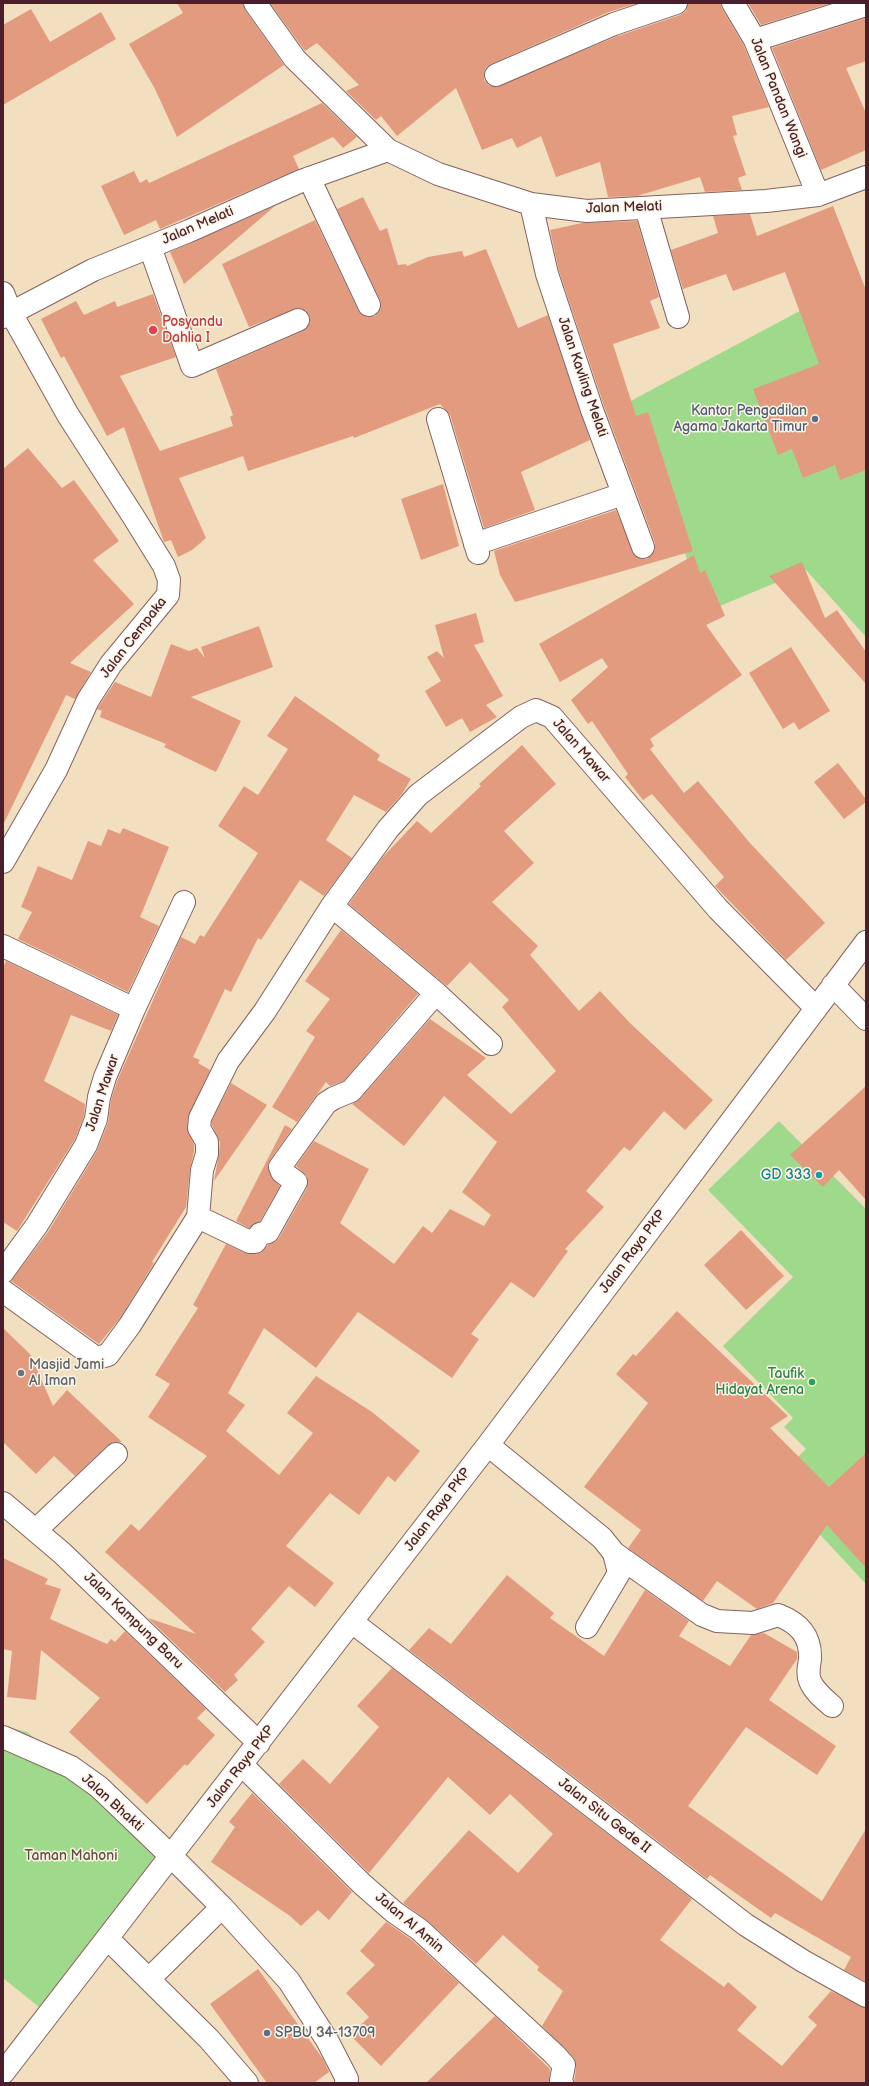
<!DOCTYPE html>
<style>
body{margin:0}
#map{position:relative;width:869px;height:2086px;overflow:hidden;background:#f2dfbf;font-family:"Balsamiq Sans",sans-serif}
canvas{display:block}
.frame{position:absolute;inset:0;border:4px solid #4a1f2b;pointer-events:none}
</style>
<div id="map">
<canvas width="869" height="2086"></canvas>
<div class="frame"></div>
</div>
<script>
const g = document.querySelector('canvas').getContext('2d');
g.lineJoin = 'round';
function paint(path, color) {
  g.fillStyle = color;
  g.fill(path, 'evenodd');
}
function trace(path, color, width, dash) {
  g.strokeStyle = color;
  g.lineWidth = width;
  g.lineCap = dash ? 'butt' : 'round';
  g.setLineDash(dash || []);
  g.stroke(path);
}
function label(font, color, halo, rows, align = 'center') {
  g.font = font + ' "Balsamiq Sans",sans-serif';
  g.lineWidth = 3;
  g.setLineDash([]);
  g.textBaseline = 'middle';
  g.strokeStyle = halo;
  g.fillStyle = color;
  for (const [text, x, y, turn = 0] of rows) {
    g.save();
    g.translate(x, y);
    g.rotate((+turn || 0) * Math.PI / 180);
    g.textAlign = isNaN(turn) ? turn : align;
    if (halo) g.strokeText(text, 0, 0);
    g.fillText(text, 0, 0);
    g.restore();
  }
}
paint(new Path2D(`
 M856 281 866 296V637L806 570 708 611 625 404Z
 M779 1121 866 1209V1584L772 1483 806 1449 784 1427 793 1418 723 1346 793 1277 708 1190Z
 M3 1726 27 1732 164 1845 39 2007 3 1978Z`), '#9fda8c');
paint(new Path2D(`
 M177 3H243L245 10 284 65 177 137 155 89 129 44 183 13Z
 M270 3H637L609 12 491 64 486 67 484 73V80L488 85 495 87 618 36 680 15 686 11 688 3H721L722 9 744 46 769 107 732 116 737 135 733 136 746 175 738 178 742 190 705 192 700 177 637 196 608 197 600 162 556 177 541 136 517 148 512 138 482 150 456 88 397 136 381 116 376 120 346 91 359 85 317 43 305 51Z
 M748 3H831L761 25Z
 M31 9 50 42 101 12 116 39 3 105V25Z
 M866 18V61L846 68 866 113V150L821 170 772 48Z
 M322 103 357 137 343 148 333 137 293 156 299 169 160 229 156 220 124 235 101 186 134 171 140 183 147 179 149 183Z
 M363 197 380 231 387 228 398 265 406 264 407 266 428 257 462 251 464 257 486 249 518 328 548 315 590 440 521 472 535 510 484 528 450 415 440 404 354 438 353 436 248 471 243 456 179 478 206 538 192 550 178 557 171 540 164 542 124 427 107 436 64 356 61 358 41 319 76 301 84 315 115 301 117 307 153 294 176 357 120 376 160 451 233 426 230 417 233 415 216 369 303 331 308 327 310 321 309 315 306 310 299 308 249 327 222 264 315 220 358 310 362 315 368 317 375 316 379 312 381 306 380 300 337 209Z
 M275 206 184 284 170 252Z
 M833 206 866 290V470L840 480 835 465 803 478 792 449 778 455 753 389 819 364 785 272 733 291 726 274 683 289 671 250 718 233 713 216 750 214 757 236Z
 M637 221 659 297 650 301 660 328 613 344 636 416 648 412 693 551 515 602 500 575 494 551 616 510 635 556 641 559H647L652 555 655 549V543L604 406 559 271 550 230 582 223Z
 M28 448 62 488 74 480 119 541 93 560 134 604 70 663 91 672 75 699 66 695 3 825V469Z
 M443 484 459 546 421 560 401 499Z
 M694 555 700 573 705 570 725 616 706 625 742 675 650 739 654 746 650 749 684 793 698 781 750 843 825 923 786 960 715 886 724 877 652 794 643 800 625 777 628 774 592 721 588 724 571 700 608 667 602 658 560 682 539 644Z
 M802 562 825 618 837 610 866 652V684L769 576Z
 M476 613 484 642 474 645 503 696 486 705 497 717 470 732 462 718 446 727 425 691 441 681 427 657 437 651 444 658 435 625Z
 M259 626 273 667 191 697 241 721 216 772 164 747 166 744 100 717 102 711 97 709 115 682 151 697 171 644 189 651 197 648 205 658 201 647Z
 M791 647 830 711 799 730 794 722 783 729 749 673Z
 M295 696 380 755 377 760 411 779 402 794 386 812 354 795 326 840 352 858 324 896 300 880 261 940 258 938 231 992 225 989 193 1057 200 1060 198 1063 210 1070 188 1117 187 1127 194 1145V1152L190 1169 186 1207 152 1262 154 1263 120 1318 99 1344 11 1281 48 1232 97 1151 108 1123 111 1100 117 1081 181 937 195 944 200 935 204 937 258 853 218 826 244 786 258 795 288 749 267 736Z
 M522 745 556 784 504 831 534 863 492 902 538 946 530 955 579 1011 600 991 631 1024 713 1100 685 1130 664 1111 630 1151 624 1147 586 1191 604 1207 565 1249 568 1251 534 1298 511 1282 471 1334 479 1339 452 1378 358 1312 316 1368 264 1328 228 1393 245 1405 226 1431 279 1475 313 1433 287 1413 316 1376 372 1412 420 1451 395 1482 388 1476 359 1515 330 1493 286 1546 334 1583 315 1607 289 1586 251 1629 265 1642 234 1675 238 1680 225 1692 148 1618 196 1634 105 1552 131 1524 139 1531 207 1456 148 1417 170 1384 155 1375 198 1308 193 1305 226 1244 245 1253 255 1254 261 1253 268 1245 275 1242 279 1238 307 1188V1176L296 1166 314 1141 369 1169 340 1223 394 1264 423 1226 432 1233 450 1209 484 1226 491 1215 462 1192 497 1142 444 1096 404 1146 352 1104 360 1099 430 1019 486 1058 467 1075 511 1114 556 1071 502 1007 509 1000 470 962 447 986 349 904 382 858 417 821 431 833 481 786 479 784Z
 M838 763 866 799V802L844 819 814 782Z
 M123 828 169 847 140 917 159 926 128 992 18 939 32 912 21 907 38 866 72 880 88 841 101 846 108 829 120 834Z
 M341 930 418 994 344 1081 330 1086 326 1082 297 1122 272 1107 315 1037 306 1031 330 999 305 981Z
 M6 961 118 1015 111 1031 71 1015 44 1081 85 1104 84 1116 75 1139 17 1231 3 1222V968Z
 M231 1083 267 1105 214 1181 219 1154 220 1142 212 1125V1121Z
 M866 1086V1200L839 1170 823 1187 790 1155Z
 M285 1125 292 1129 270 1160 268 1166 271 1177 280 1186 260 1221 249 1228 236 1221Z
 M741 1230 784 1276 746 1310 704 1265Z
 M677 1311 788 1416 770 1428 829 1487 866 1453V1568L827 1525 773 1603 757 1609 717 1581 703 1601 628 1548 641 1530 584 1487 648 1403 616 1374 633 1354 636 1356Z
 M3 1328 30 1354 53 1406 67 1390 122 1442H113L108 1445 75 1476 54 1456 36 1474 3 1442Z
 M3 1558 48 1579 45 1584 61 1589 50 1619 107 1644 111 1639 115 1642 125 1631 206 1709 197 1718 215 1735 187 1766 185 1764 147 1804 69 1732 100 1698 41 1650 36 1700 7 1697 12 1651 3 1649Z
 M507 1575 554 1613 550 1618 604 1656 645 1590 689 1621 679 1636 730 1666 751 1635 764 1633 797 1652V1659L769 1700 836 1746 817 1775 746 1727 688 1806 822 1901 866 1829V1982L844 1970 851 1957 775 1913 771 1918 710 1875 707 1879 409 1650 429 1628 451 1644Z
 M392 1668 692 1899 660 1940 724 1987 728 1982 757 2007 737 2030 782 2066 817 2025 808 2017 831 1991 866 2008V2083H574L576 2067 573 2057 542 2026 563 1991 537 1970 539 1967 503 1935 476 1964 428 1921 403 1903 469 1830 518 1873 553 1834 510 1794 490 1815 448 1777 369 1873 279 1784 303 1759 330 1784 379 1727 357 1706Z
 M252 1793 352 1892 329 1920 318 1910 301 1926 290 1916 211 1862 235 1827 229 1822Z
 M386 1922 412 1940 459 1983 381 2066 350 2035 369 2017 346 1993 375 1965 360 1951Z
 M258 1969 323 2059 329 2072 314 2083H267L210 2004Z
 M495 2016 550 2069 549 2083H426Z`), '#e39b80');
const minor = new Path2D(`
 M255 3 295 59 388 150 438 174 531 204 587 211 766 201 818 195 866 177
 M733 3 755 40 818 195
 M755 40 866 5
 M496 75 614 24 676 3
 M309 178 369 305
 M531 204 547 274 592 410 643 547
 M646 208 678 317
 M150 247 192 366 298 320
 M3 293 11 313 3 317
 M438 419 478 553
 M475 544 623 494
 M3 862 56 770 88 700 111 664 168 595 169 580 164 566 133 516 68 415 11 313 93 270 189 231 301 181 388 150
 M332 906 436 993 491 1044
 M3 946 134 1009
 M833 985 866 1019
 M198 1217 250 1242H255L260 1234 268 1232 296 1182 282 1172 280 1167 326 1103 334 1098 351 1091 436 993
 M3 1272 37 1225 86 1145 96 1119 99 1097 105 1077 134 1009 184 902
 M3 1291 96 1358 108 1355 130 1325 198 1217 202 1170 207 1154V1142L199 1128 200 1118 228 1061 265 1011 332 906 388 829 418 795 521 717 536 710 552 717 718 909 816 1008
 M488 1445 602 1538 614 1553 619 1573 587 1627
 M3 1503 62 1553 259 1743
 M36 1530 116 1454
 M614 1553 702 1615 717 1621 753 1623 778 1615C799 1623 811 1636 810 1659 809 1667 807 1673 810 1681 814 1691 824 1699 832 1706
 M352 1622 746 1925 803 1961 866 1996
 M3 1737 71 1767 99 1787 172 1857 222 1907 289 1981 327 2040 347 2079 346 2083
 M242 1765 362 1884 394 1912 420 1930 554 2054 564 2065 561 2080 562 2083
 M108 1939 209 2039 247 2083
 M149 1979 222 1907
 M3 2073 488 1445 866 942`);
trace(minor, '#85625f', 24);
trace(minor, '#fff', 22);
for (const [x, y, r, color] of [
 [153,330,5,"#e0444e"],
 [815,419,4,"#5c6f8a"],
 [819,1175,4,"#0f9aa8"],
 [21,1373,4,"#6b7280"],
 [812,1382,4,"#2e9e5b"],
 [267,2033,4,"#5c6f8a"]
]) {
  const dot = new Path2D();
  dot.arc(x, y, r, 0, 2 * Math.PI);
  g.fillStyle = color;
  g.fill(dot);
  trace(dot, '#fcf5e5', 1.5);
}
label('14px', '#4a1f2b', '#fcf5e5', [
 ["Jalan Pandan Wangi",778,98,68],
 ["Jalan Melati",624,208,-2],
 ["Jalan Melati",198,226,-23],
 ["Jalan Kavling Melati",582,377,71],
 ["Jalan Cempaka",134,638,-52],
 ["Jalan Mawar",581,751,49],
 ["Jalan Mawar",103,1093,-72],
 ["Jalan Raya PKP",633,1252,-53],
 ["Jalan Raya PKP",438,1510,-53],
 ["Jalan Kampung Baru",133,1621,44],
 ["Jalan Raya PKP",241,1767,-52],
 ["Jalan Bhakti",112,1803,42],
 ["Jalan Situ Gede II",604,1816,38],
 ["Jalan Al Amin",409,1923,40]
]);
label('14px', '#be3a42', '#fcf5e5', [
 ["Posyandu",162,322],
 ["Dahlia I",162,338]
], 'left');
label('14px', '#4e5e75', '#fcf5e5', [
 ["Kantor Pengadilan",807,411],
 ["Agama Jakarta Timur",807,427],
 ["SPBU 34-13709",275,2033,"left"]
], 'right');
label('14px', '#0d838f', '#fcf5e5', [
 ["GD 333",811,1175]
], 'right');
label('14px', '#5b616d', '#fcf5e5', [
 ["Masjid Jami",29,1365],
 ["Al Iman",29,1381]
], 'left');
label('14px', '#27864d', '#fcf5e5', [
 ["Taufik",804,1374],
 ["Hidayat Arena",804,1390]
], 'right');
label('14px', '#5f4e43', '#fcf5e5', [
 ["Taman Mahoni",71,1856]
]);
</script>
